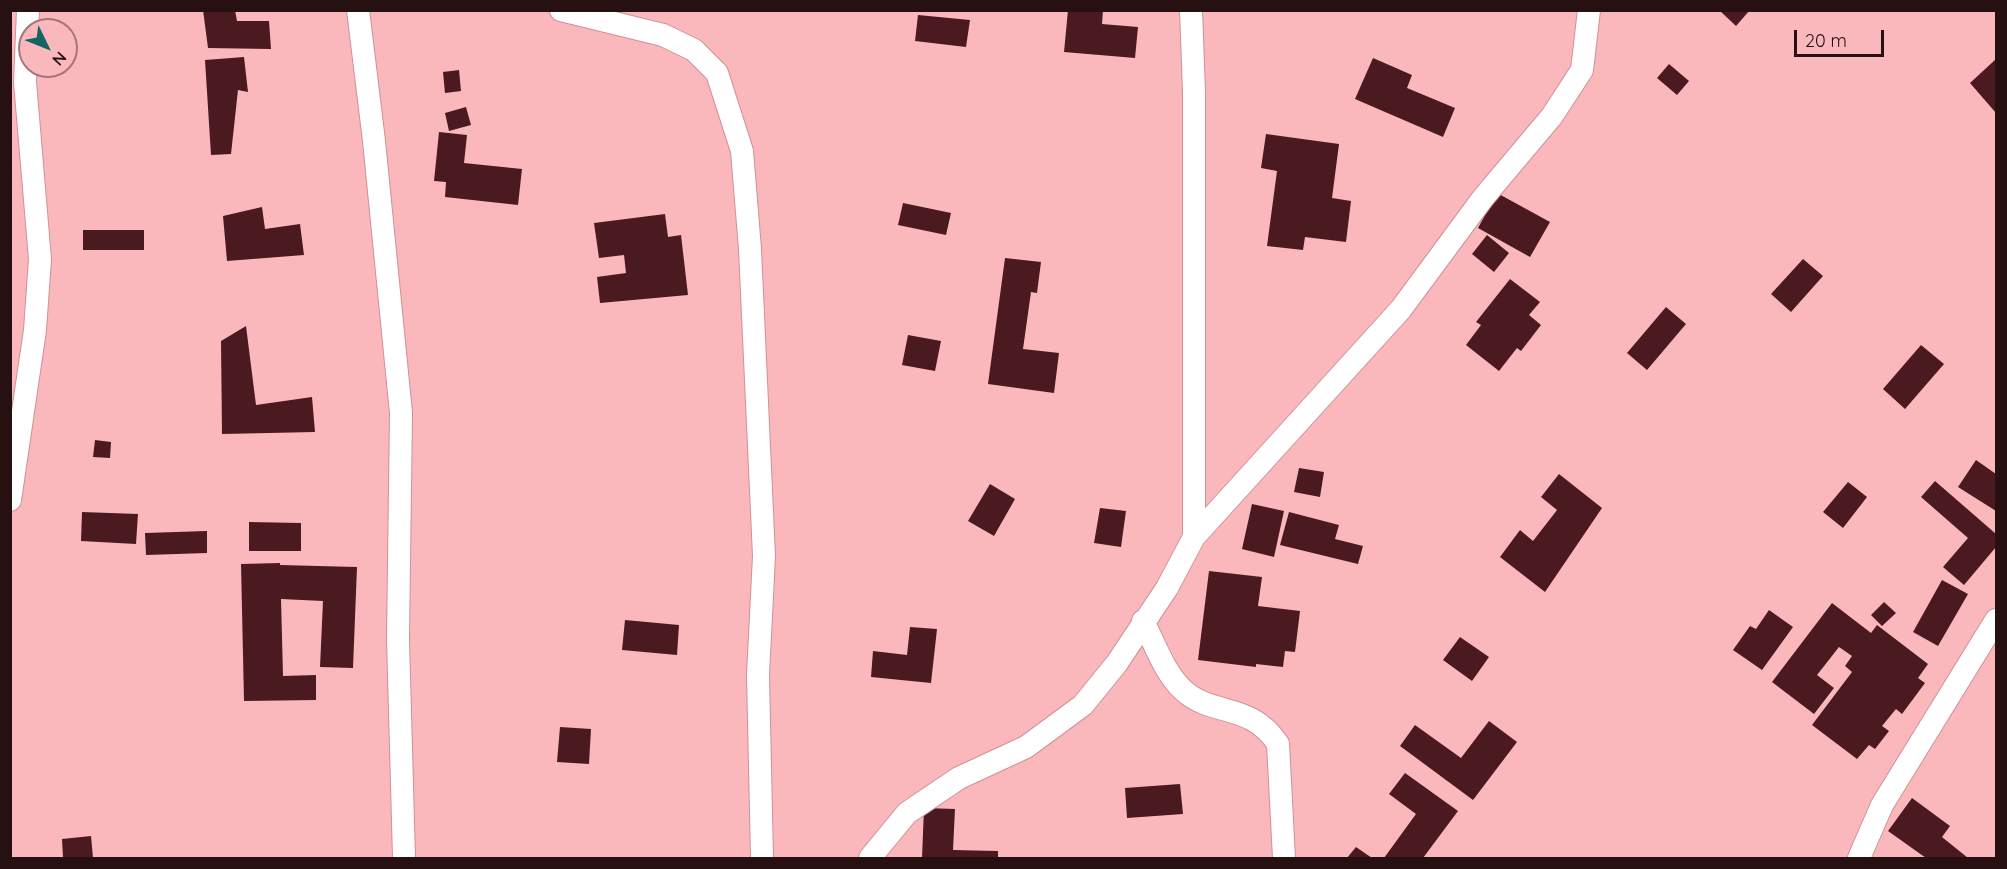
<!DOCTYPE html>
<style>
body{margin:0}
#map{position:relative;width:2007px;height:869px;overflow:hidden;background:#fab8bd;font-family:Quicksand,sans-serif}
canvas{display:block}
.frame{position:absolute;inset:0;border:12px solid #271012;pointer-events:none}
.north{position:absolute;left:18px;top:18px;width:60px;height:60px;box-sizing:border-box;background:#fab8bd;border:2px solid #a67579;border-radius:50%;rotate:133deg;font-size:16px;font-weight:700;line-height:24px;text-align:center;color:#271012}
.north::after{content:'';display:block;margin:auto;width:21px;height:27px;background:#156464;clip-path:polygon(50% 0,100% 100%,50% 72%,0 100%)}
.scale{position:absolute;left:1794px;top:30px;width:90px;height:27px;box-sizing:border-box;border:3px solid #271012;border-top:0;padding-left:8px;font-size:18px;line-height:21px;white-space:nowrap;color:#271012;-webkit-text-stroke:4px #fab8bd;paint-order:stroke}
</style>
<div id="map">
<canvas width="2007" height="869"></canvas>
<div class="frame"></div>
<div class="north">N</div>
<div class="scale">20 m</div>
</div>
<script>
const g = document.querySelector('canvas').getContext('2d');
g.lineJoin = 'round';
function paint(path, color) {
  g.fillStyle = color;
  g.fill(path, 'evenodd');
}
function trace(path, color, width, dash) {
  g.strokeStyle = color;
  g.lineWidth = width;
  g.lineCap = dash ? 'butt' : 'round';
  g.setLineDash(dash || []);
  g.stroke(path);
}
paint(new Path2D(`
 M203 10H235L237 21H269L271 49 208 48Z
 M1068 10H1103L1102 24 1138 27 1135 58 1064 52Z
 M1719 10H1750L1736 26Z
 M918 15 970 20 966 47 915 41Z
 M244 57 248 92 238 90 231 154 211 155 205 60Z
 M1373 58 1412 75 1407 88 1455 108 1443 137 1355 99Z
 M1996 59V113L1970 83Z
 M1669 64 1689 81 1677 95 1657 78Z
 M459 70 461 91 445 93 443 72Z
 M466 107 471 125 449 131 445 113Z
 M439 132 467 135 464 163 522 169 518 205 445 197 446 182 434 181Z
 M1266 134 1339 144 1332 198 1351 201 1346 242 1305 237 1303 250 1267 246 1277 171 1261 168Z
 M1497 193 1550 222 1530 257 1478 228Z
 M903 203 951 213 946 235 898 225Z
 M262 207 265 229 300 224 304 255 227 261 223 216Z
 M665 214 668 237 681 235 688 295 600 303 597 277 626 273 624 255 599 258 594 223Z
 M83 230H144V250H83Z
 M1487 235 1509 253 1494 272 1472 254Z
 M1005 258 1041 262 1037 293 1031 292 1023 349 1059 353 1054 393 988 384Z
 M1803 259 1823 276 1791 312 1771 294Z
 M1510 279 1540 302 1529 315 1541 325 1521 351 1517 348 1499 371 1466 345 1481 325 1476 322Z
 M1666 307 1686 324 1647 370 1627 353Z
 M246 326 256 405 312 397 315 432 222 434 221 341Z
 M908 335 941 341 935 371 902 365Z
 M1921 345 1944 364 1905 409 1883 389Z
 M95 440 111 442 110 458 93 457Z
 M1976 460 1996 474V511L1958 487Z
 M1299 468 1324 472 1320 497 1294 492Z
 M1559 474 1602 508 1545 592 1500 557 1520 530 1533 541 1557 510 1541 497Z
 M1935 481 1996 534V547L1964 585 1943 567 1968 538 1921 497Z
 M1848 482 1867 497 1843 528 1823 512Z
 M990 484 1015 499 994 536 968 521Z
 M1252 504 1284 511 1274 557 1242 549Z
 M1100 508 1126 511 1121 547 1094 543Z
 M82 512 138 514 136 544 81 541Z
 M1289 512 1339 525 1335 539 1363 546 1358 564 1280 545Z
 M249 522 301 523V551H249Z
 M207 531V553L146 555 145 533Z
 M280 563V565L357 567 353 668 320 667 323 601 281 599 283 676 316 675V700L244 701 241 564Z
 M1209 571 1262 577 1258 606 1300 611 1295 652 1285 651 1283 667 1256 664V667L1198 660Z
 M1942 580 1968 594 1938 646 1913 632Z
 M1884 602 1896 613 1882 626 1871 615Z
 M1832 603 1871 633 1877 625 1928 664 1918 678 1925 683 1902 714 1896 709 1882 726 1889 731 1875 749 1869 745 1857 759 1812 725 1852 672 1845 666 1852 656 1839 647 1817 675 1834 688 1814 714 1772 682Z
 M1769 610 1793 627 1762 670 1733 650 1750 626 1756 629Z
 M625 620 679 625 677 655 622 650Z
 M910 627 937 629 931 683 871 677 873 651 907 655Z
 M1460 637 1489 657 1472 681 1443 660Z
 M1489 721 1517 742 1473 800 1400 746 1415 725 1461 758Z
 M560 727 591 729 589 764 557 762Z
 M1405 773 1458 811 1423 858H1384L1416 814 1389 794Z
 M1180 784 1183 814 1127 818 1125 788Z
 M1912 798 1950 826 1942 837 1968 858H1926L1888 831Z
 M924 808 955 809 953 850 998 851V858H922Z
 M91 836 93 858H63L62 839Z
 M1356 847 1372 858H1347Z`), '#4b1920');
const minor = new Path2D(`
 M358 10 374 141 401 413 398 639 404 858
 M561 10 663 35 694 50 717 73 742 151 750 249 764 556 758 675 762 858
 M1191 10 1194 92V537
 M10 500 35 330 40 259 25 82 28 10
 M1143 621C1155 644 1164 672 1183 690 1212 717 1251 702 1278 744L1284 858
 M870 858 907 813 959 778 1026 747 1083 705 1117 663 1167 588 1194 537 1401 309 1483 198 1552 116 1582 70 1589 10
 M1859 858 1882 805 1996 620`);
trace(minor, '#d09196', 24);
trace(minor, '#fff', 22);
</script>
